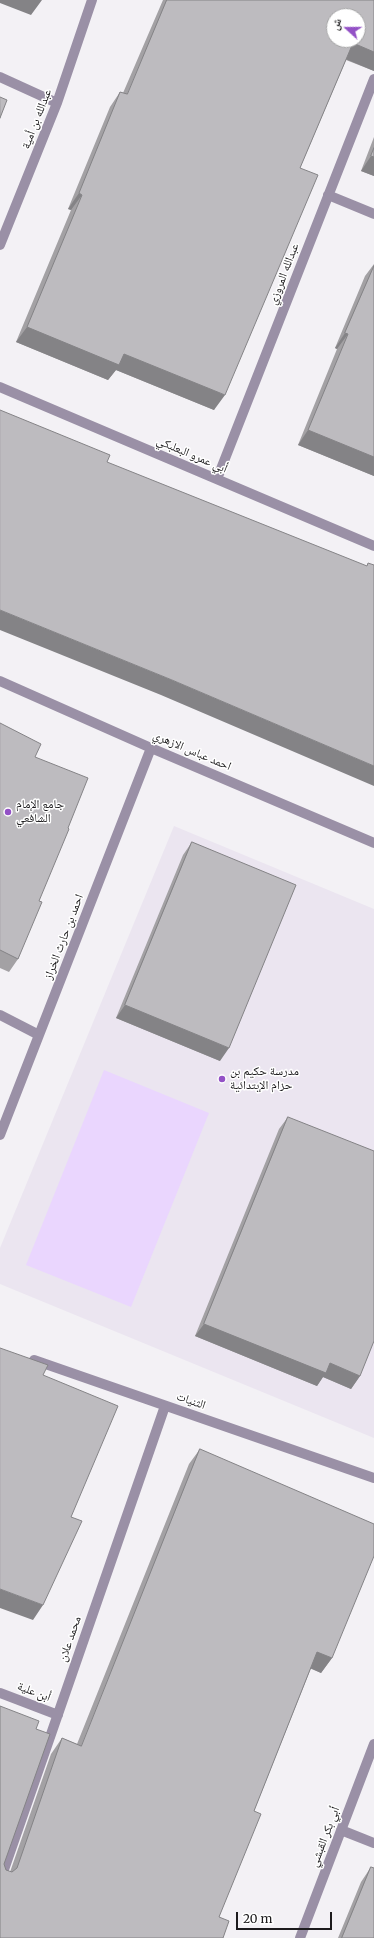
<!DOCTYPE html>
<meta charset="utf-8">
<style>
body{margin:0}
#map{position:relative;width:374px;height:1938px;overflow:hidden;background:#f3f1f5;font-family:Merriweather,"Noto Naskh Arabic",serif}
canvas{display:block}
.north{position:absolute;left:326px;top:8px;width:40px;height:40px;box-sizing:border-box;background:#fff;border:1px solid #a4a4a5;border-radius:50%;rotate:291deg;font-size:11px;font-weight:700;line-height:16px;text-align:center;color:#1c1b1d}
.north::after{content:'';display:block;margin:auto;width:14px;height:18px;background:#9351c6;clip-path:polygon(50% 0,100% 100%,50% 72%,0 100%)}
.scale{position:absolute;left:236px;top:1912px;width:96px;height:18px;box-sizing:border-box;border:2px solid #1c1b1d;border-top:0;padding-left:5px;font-size:12px;line-height:14px;white-space:nowrap;color:#1c1b1d;-webkit-text-stroke:3px #fff;paint-order:stroke}
</style>
<div id="map">
<canvas width="374" height="1938"></canvas>
<div class="north">ش</div>
<div class="scale">20 m</div>
</div>
<script>
const g = document.querySelector('canvas').getContext('2d');
g.lineJoin = 'round';
function paint(path, color) {
  g.fillStyle = color;
  g.fill(path, 'evenodd');
}
function trace(path, color, width, dash) {
  g.strokeStyle = color;
  g.lineWidth = width;
  g.lineCap = dash ? 'butt' : 'round';
  g.setLineDash(dash || []);
  g.stroke(path);
}
function label(font, color, halo, rows, align = 'center') {
  g.font = font + ' Merriweather,"Noto Naskh Arabic",serif';
  g.lineWidth = 3;
  g.setLineDash([]);
  g.textBaseline = 'middle';
  g.strokeStyle = halo;
  g.fillStyle = color;
  for (const [text, x, y, turn = 0] of rows) {
    g.save();
    g.translate(x, y);
    g.rotate((+turn || 0) * Math.PI / 180);
    g.textAlign = isNaN(turn) ? turn : align;
    if (halo) g.strokeText(text, 0, 0);
    g.fillText(text, 0, 0);
    g.restore();
  }
}
paint(new Path2D(`
 M174 826 374 909V1438L0 1284V1248Z`), '#ebe5f0');
paint(new Path2D(`
 M104 1070 209 1113 131 1307 26 1265Z`), '#ead6fe');
trace(new Path2D(`
 M0 77 57 103
 M328 195 374 214
 M0 245 57 103 92 0
 M0 387 374 546
 M217 479 374 79
 M0 681 151 748 374 843
 M0 1015 39 1035
 M0 1135 151 748
 M34 1360 374 1478
 M0 1693 58 1715
 M341 1830 374 1843
 M0 1881 165 1406
 M300 1938 374 1744`), '#9a90a6', 10);
paint(new Path2D(`
 M163 0H374V71L346 60 300 168 214 410 116 370 108 380 16 342 71 210 68 209 110 107 120 92 123 93Z
 M374 137V176L361 171Z
 M374 264V476L298 445 337 349 335 348 365 276Z
 M0 723 35 757 39 901 18 959 9 972 0 968Z
 M192 842 220 1061 116 1018 183 855Z
 M288 1117 360 1376 351 1389 323 1377 317 1386 195 1336 279 1129Z
 M200 1449 332 1658 321 1673 311 1668 254 1811 219 1917 0 1938V1706L36 1729 4 1864 6 1870 10 1872 51 1754 62 1738 77 1744 189 1464Z
 M371 1867 374 1938H338L361 1882Z`), '#a3a1a4');
paint(new Path2D(`
 M0 0H42L31 15 0 3Z
 M353 43 374 52V71L343 58Z
 M371 156 374 157V176L361 171Z
 M79 193 82 195 71 210 68 209Z
 M27 327 124 354 225 395 214 410 116 370 108 380 16 342Z
 M345 333 348 334 337 349 335 348Z
 M308 430 374 457V476L298 445Z
 M0 610 172 680 374 766V786L161 695 0 630Z
 M125 1005 229 1048 220 1061 116 1018Z
 M204 1324 330 1363 360 1376 351 1389 323 1377 317 1386 195 1336Z
 M0 1589 43 1605 33 1620 0 1608Z
 M317 1652 332 1658 321 1673 307 1667Z`), '#848386');
const building = new Path2D(`
 M167 0H374V52L353 43 300 168 318 175 225 395 124 354 119 365 27 327 82 195 79 193 120 92 127 94ZM334 16H358V40H334Z
 M0 97 7 100 0 118Z
 M374 148V157L371 156Z
 M374 266V457L308 430 348 334 345 333Z
 M0 410 110 455 107 462 367 566 368 563 374 565V766L172 680 0 610Z
 M0 723 41 744 35 757 88 778 68 828 69 829 39 901 42 902 18 959 0 950Z
 M192 842 296 885 229 1048 125 1005Z
 M288 1117 374 1151V1341L360 1376 330 1363 326 1373 204 1324Z
 M0 1348 48 1365 43 1375 118 1406 71 1517 82 1521 43 1605 0 1589Z
 M200 1449 374 1524V1556L332 1658 317 1652 254 1811 261 1814 219 1917 229 1921 223 1938H0V1706L39 1721 36 1729 50 1734 4 1864 6 1870 12 1872 17 1868 62 1738 81 1746Z
 M371 1867 374 1868V1938H342Z`);
paint(building, '#bdbbbf');
trace(building, '#848386', 1);
for (const [x, y, r, color] of [
 [8,812,4,"#9351c6"],
 [222,1079,4,"#9351c6"]
]) {
  const dot = new Path2D();
  dot.arc(x, y, r, 0, 2 * Math.PI);
  g.fillStyle = color;
  g.fill(dot);
  trace(dot, '#fff', 1.5);
}
label('12px', '#1c1b1d', '#fff', [
 ["عبدالله بن أمية",37,119,-69],
 ["عبدالله المروزي",284,274,-69],
 ["أبي عمرو البعلبكي",192,455,23],
 ["احمد عباس الازهري",192,751,23],
 ["احمد بن حارث الخراز",64,937,-69],
 ["الثنيات",191,1401,19],
 ["محمد علان",70,1639,-71],
 ["أبن علية",34,1692,21],
 ["أبي بكر القبشي",325,1837,-69]
]);
label('12px', '#1c1b1d', '#fff', [
 ["جامع الإمام",16,805],
 ["الشافعي",16,819],
 ["مدرسة حكيم بن",230,1072],
 ["حزام الإبتدائية",230,1086]
], 'left');
</script>
